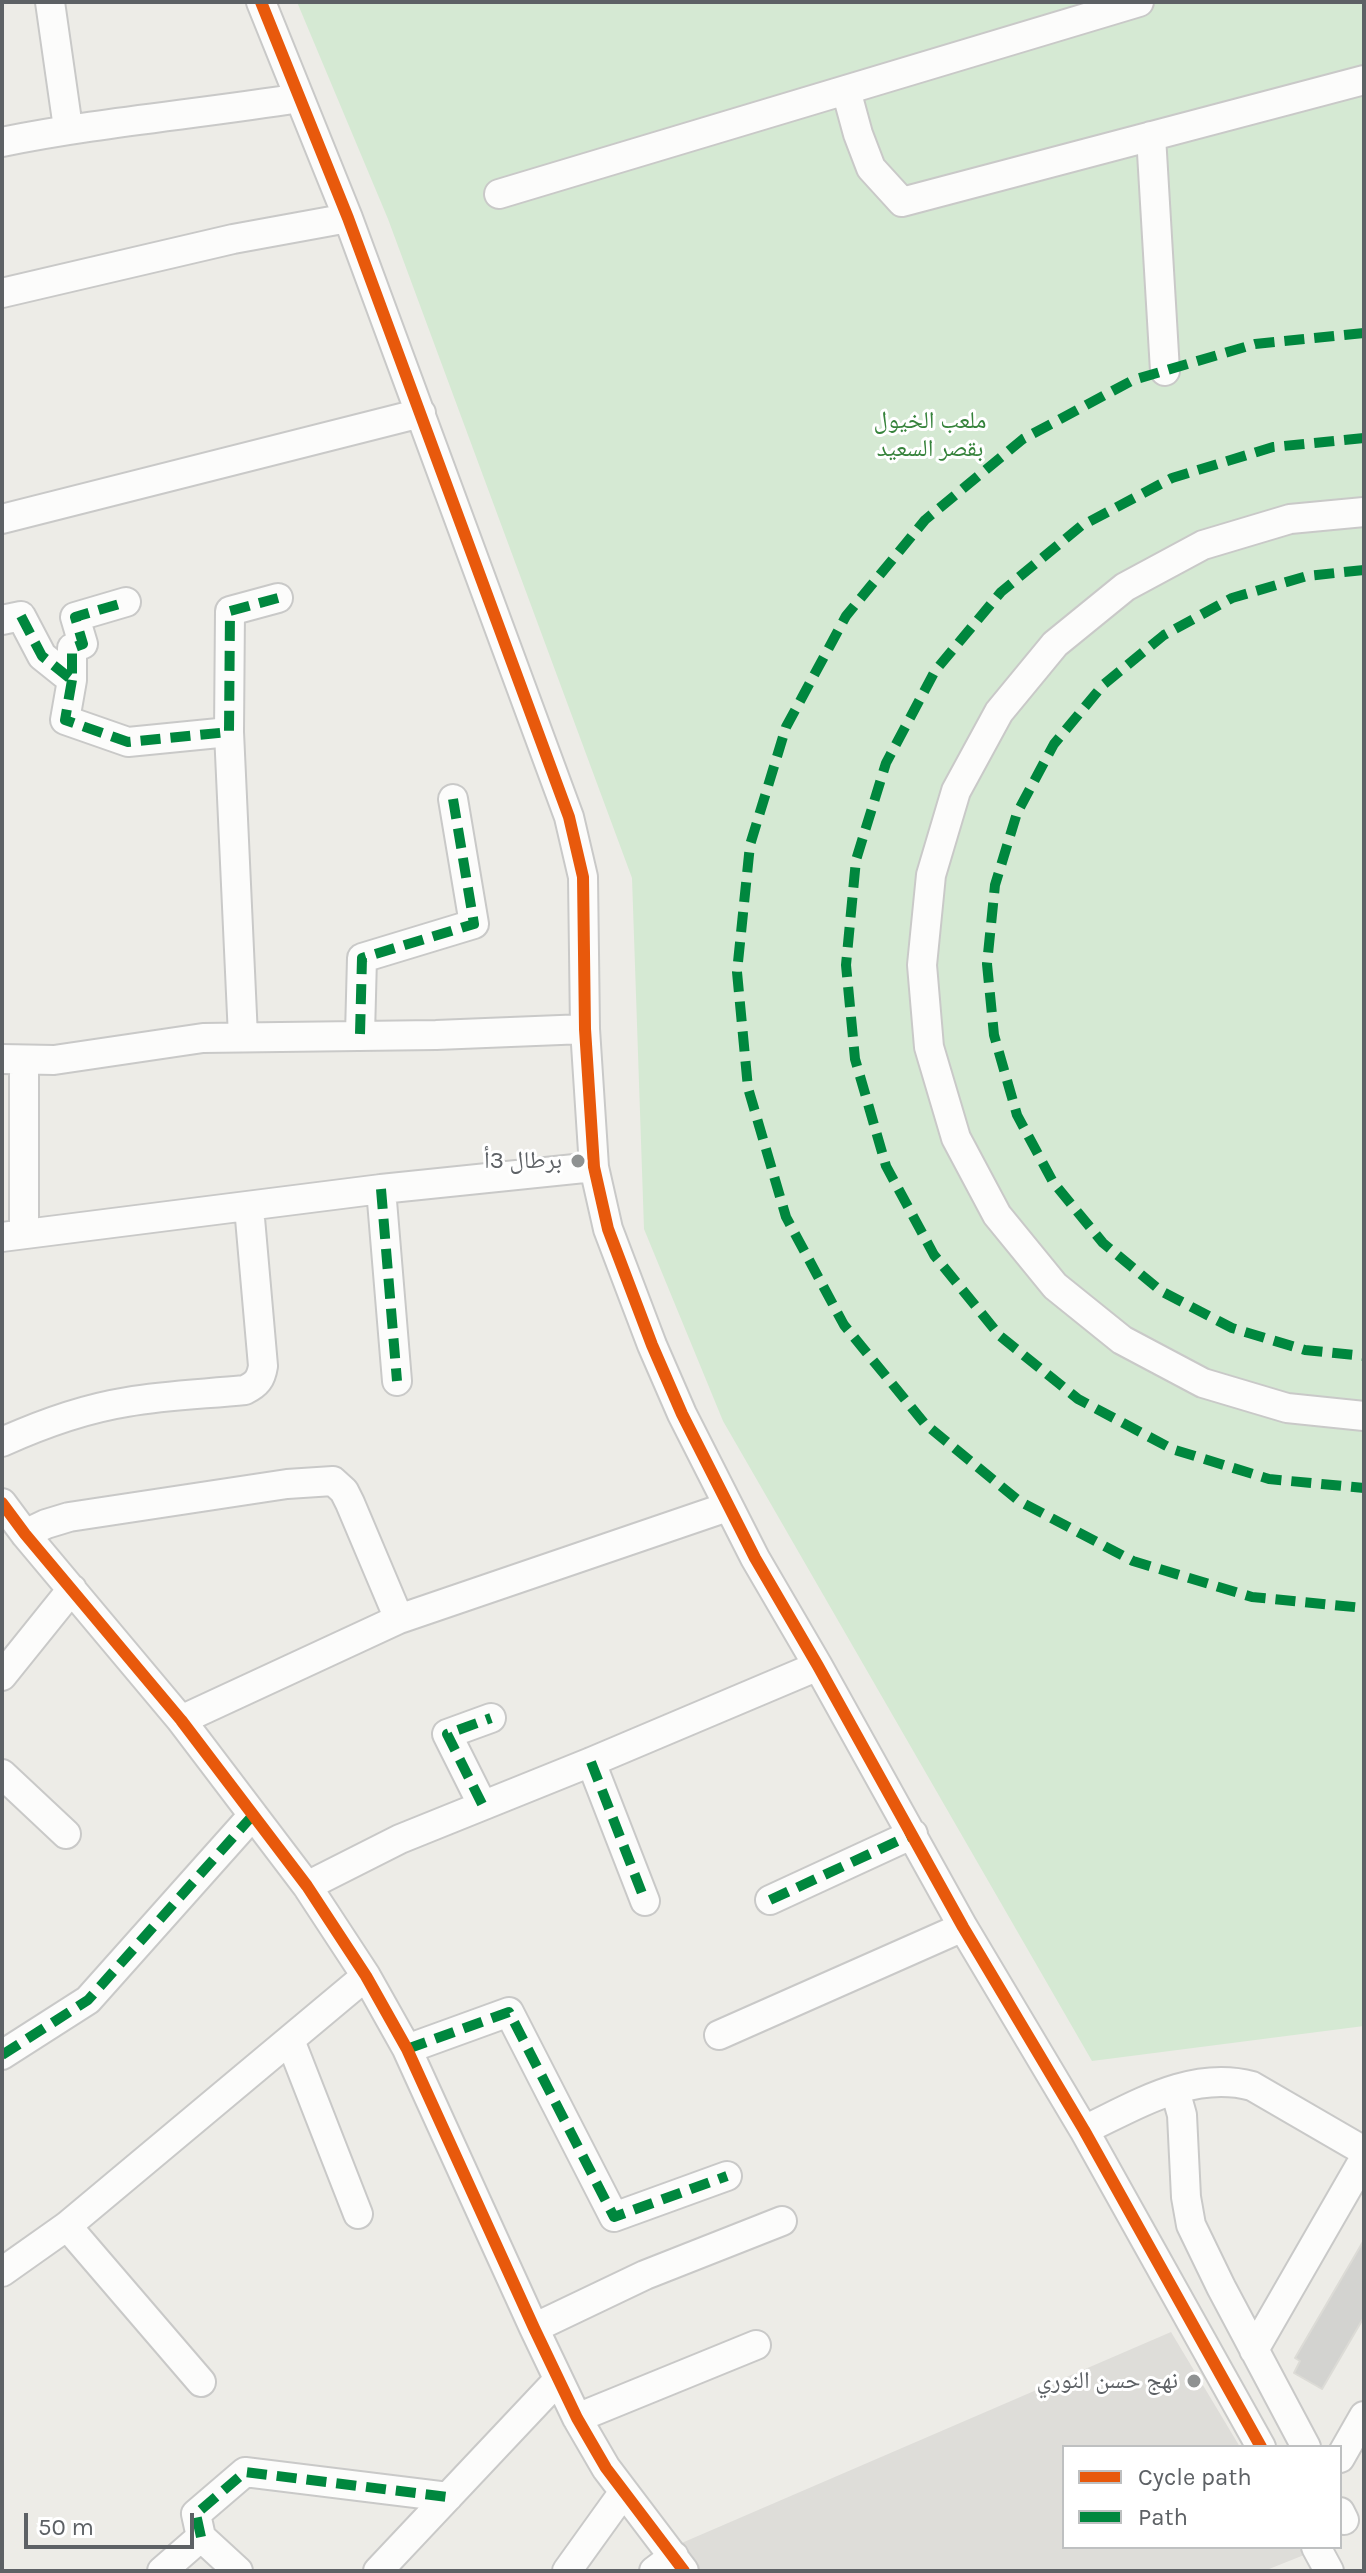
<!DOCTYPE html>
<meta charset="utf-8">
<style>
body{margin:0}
#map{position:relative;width:1366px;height:2573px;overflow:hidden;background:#edece7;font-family:Karla,sans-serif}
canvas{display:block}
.frame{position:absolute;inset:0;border:4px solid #5d6165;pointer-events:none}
.legend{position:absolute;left:1062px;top:2445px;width:280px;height:104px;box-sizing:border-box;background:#fff;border:2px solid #bec0c1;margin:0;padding:10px 14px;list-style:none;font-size:24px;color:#5d6165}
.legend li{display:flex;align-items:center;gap:16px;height:40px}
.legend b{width:40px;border:2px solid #bec0c1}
.scale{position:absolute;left:24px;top:2513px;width:170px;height:36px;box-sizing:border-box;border:4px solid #5d6165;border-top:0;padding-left:10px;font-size:24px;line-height:28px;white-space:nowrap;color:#5d6165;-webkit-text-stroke:6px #fff;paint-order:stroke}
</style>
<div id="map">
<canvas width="1366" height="2573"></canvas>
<div class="frame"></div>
<ul class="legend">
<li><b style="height:10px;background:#e8590c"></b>Cycle path</li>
<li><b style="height:10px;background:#00873e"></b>Path</li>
</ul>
<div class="scale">50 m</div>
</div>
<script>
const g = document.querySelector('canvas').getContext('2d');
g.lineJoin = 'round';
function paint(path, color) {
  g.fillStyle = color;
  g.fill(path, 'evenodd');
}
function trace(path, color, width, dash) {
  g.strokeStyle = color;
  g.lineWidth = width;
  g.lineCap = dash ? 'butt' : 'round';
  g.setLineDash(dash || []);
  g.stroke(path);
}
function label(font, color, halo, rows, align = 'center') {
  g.font = font + ' Karla,"Noto Naskh Arabic",sans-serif';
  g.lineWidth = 6;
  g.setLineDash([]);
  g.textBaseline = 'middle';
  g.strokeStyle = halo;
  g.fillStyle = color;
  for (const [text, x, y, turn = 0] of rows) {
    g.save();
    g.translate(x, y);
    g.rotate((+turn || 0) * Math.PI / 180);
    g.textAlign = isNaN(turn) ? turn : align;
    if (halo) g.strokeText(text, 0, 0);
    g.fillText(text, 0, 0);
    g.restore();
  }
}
paint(new Path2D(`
 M1171 2332 1240 2447H1064V2547H1299L1304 2555 1264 2571H696L677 2545Z`), '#deddd9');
paint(new Path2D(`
 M297 2H1364V2026L1092 2061 723 1421 644 1229 632 878 388 219Z`), '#d5e9d3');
const building = new Path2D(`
 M1364 2240V2317L1322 2389 1294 2373 1300 2361 1295 2358Z`);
paint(building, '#d3d3d0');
trace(building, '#dcdbd6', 2);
const minor = new Path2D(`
 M50 2 68 128
 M261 2 348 218 569 817 583 877 585 1029 594 1167 608 1229 652 1345 682 1414 755 1558 818 1666 963 1927 1084 2130 1261 2447
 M846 90 858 134 871 168 902 202 1364 80
 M1151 136 1165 371
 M2 142C100 122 200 114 299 98
 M499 194 1139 2
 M2 293 233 239 348 218
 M1364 512 1290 519 1203 545 1125 587 1055 644 999 712 956 791 931 875 922 965 929 1047 956 1138 997 1215 1055 1286 1122 1340 1203 1383 1287 1408 1364 1416
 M2 519 421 413
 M2 620 21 616 42 656 72 680V648L83 644 75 617 126 602
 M72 680 65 720 128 742 229 732
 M360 1034 362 958 474 924 453 799
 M243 1037 229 732 230 611 278 598
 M2 1059 54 1060 203 1038 436 1035 585 1029
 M24 1060V1234
 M381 1189 397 1381
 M2 1237 381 1189 594 1167
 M2 1442C42 1424 83 1409 127 1402 166 1395 206 1394 245 1390 257 1384 261 1379 263 1366L249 1207
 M2 1503 25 1534 181 1720 307 1886 366 1976 407 2049 534 2328 577 2418 606 2468 684 2571
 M25 1534 46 1524 69 1517 287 1484 333 1481 344 1491 350 1503 399 1619
 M2 1676 72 1589
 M181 1720 399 1619 727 1507
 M591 1762 645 1901
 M2 1774 66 1834
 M482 1804 447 1734 491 1718
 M307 1886 400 1839 591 1762 818 1666
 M770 1900 913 1834
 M719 2035 963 1927
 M290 2040 358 2214
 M407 2049 509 2012 614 2217 727 2176
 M2 2055 88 2000 253 1815
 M1175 2090 1182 2115 1186 2197 1191 2225 1221 2287 1306 2447
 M1084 2130C1137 2105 1192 2070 1252 2086L1364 2151
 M67 2226 201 2382
 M2 2272 67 2226 366 1976
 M534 2328 645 2275 782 2221
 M1254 2350 1364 2159
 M577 2418 756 2345
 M1340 2458 1364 2416
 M1340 2512 1344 2520
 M201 2537 196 2514 245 2472 448 2497
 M1316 2547 1329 2571
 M162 2571 201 2537 238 2571
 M378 2571 558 2380
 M567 2571 623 2493
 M654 2571 674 2556`);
trace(minor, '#c9c9c8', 32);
trace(minor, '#fcfcfb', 28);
trace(new Path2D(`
 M1364 333 1255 344 1133 380 1023 439 925 520 846 616 786 727 750 845 737 972 748 1088 786 1217 844 1325 925 1424 1019 1501 1133 1561 1252 1597 1364 1608
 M1364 438 1273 447 1172 478 1081 526 1001 592 935 671 886 763 856 860 846 965 855 1059 886 1166 934 1255 1000 1336 1078 1399 1172 1449 1269 1479 1364 1488
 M1364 570 1307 576 1232 598 1164 635 1103 685 1054 744 1017 813 995 885 987 964 994 1035 1017 1115 1053 1182 1103 1243 1161 1291 1232 1328 1305 1350 1364 1356
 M21 616 42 656 72 680V648L83 644 75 617 126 602
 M72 680 65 720 128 742 229 732 230 611 278 598
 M360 1034 362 958 474 924 453 799
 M381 1189 397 1381
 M591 1762 645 1901
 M482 1804 447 1734 491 1718
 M770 1900 913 1834
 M407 2049 509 2012 614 2217 727 2176
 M2 2055 88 2000 253 1815
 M201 2537 196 2514 245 2472 448 2497`), '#00873e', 10, [20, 10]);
trace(new Path2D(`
 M261 2 348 218 569 817 583 877 585 1029 594 1167 608 1229 652 1345 682 1414 755 1558 818 1666 963 1927 1084 2130 1261 2447
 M2 1503 25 1534 181 1720 307 1886 366 1976 407 2049 534 2328 577 2418 606 2468 684 2571`), '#e8590c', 12);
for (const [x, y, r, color] of [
 [578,1161,8,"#8f9292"],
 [1194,2381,8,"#8f9292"]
]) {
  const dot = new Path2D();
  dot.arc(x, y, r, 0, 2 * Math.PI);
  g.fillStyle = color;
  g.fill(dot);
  trace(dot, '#fff', 3);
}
label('24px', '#36833b', '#fff', [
 ["ملعب الخيول",930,421],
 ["بقصر السعيد",930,449]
]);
label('24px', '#5d6165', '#fff', [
 ["برطال 3أ",562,1161],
 ["نهج حسن النوري",1178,2381]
], 'right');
</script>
